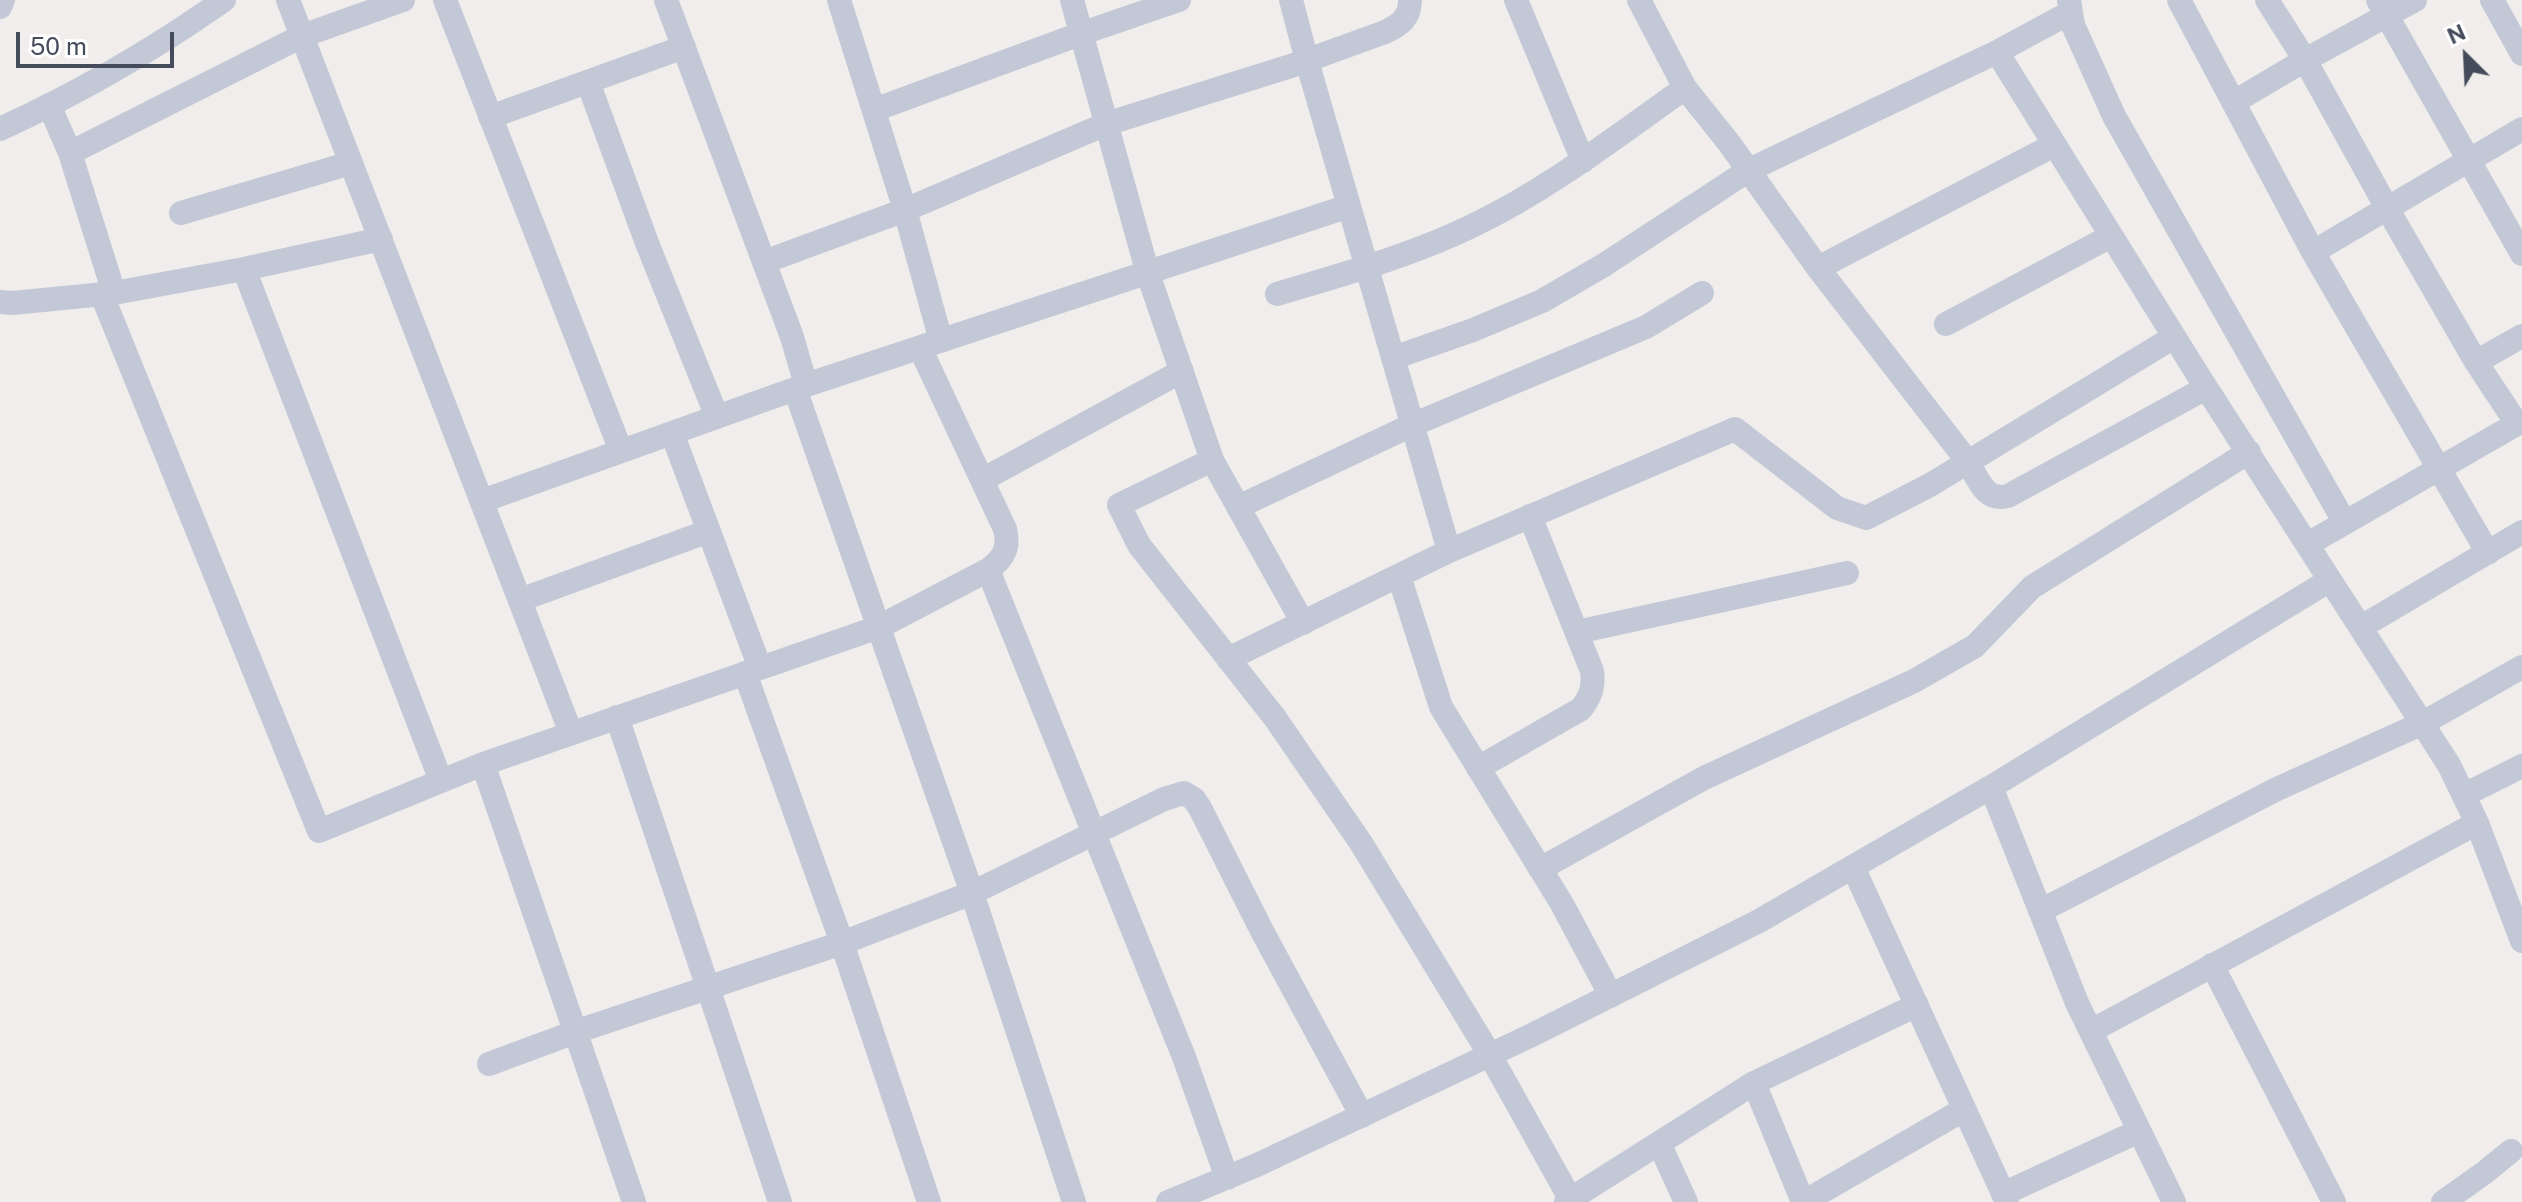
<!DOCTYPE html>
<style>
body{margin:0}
#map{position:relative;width:2522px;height:1202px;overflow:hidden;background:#f0edec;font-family:"Public Sans",sans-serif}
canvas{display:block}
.north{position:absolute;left:2426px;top:16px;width:80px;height:80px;-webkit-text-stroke:6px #fff;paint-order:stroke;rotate:336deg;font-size:22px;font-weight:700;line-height:32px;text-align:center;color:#444b5b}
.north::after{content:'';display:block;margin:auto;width:28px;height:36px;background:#444b5b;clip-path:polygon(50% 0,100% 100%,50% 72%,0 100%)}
.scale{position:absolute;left:16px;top:32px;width:158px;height:36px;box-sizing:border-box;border:4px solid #444b5b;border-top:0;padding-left:10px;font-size:24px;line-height:28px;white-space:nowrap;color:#444b5b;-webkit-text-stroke:6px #fff;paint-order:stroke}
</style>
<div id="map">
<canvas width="2522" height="1202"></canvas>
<div class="north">N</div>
<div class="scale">50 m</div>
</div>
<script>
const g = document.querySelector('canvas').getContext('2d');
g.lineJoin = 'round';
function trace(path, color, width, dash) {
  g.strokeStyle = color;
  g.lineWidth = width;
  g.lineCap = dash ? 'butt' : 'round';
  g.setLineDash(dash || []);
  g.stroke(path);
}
trace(new Path2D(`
 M288 0 571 733
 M445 0 621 451
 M666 0 792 337 806 385
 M839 0 905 210 941 341
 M1072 0 1148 274 1212 460 1303 623
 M1291 0 1307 61 1449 551
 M1516 0 1583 161
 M1639 0 1685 88 1729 143 1818 268 1968 462C1978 479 1985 502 2008 496L2206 388
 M2069 0 2073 25 2114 116 2345 523
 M2179 0 2313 252 2488 553
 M2267 0 2305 60 2387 208 2476 362
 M2378 0 2522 254
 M2492 0 2522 54
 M0 7 3 0
 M1997 52 2198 375 2449 765 2477 823 2522 941
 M588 82 647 243 717 417
 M2234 102 2305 60 2415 0
 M49 105 70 153 114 293
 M874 110 1080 34 1179 0
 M490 117 684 47
 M0 129C79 93 153 50 224 0
 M70 153 302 36 403 0
 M181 213 351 163
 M2313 252 2522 129
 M764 262 905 210 1106 124 1294 65 1385 32C1400 25 1410 18 1410 0
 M1818 268 2054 145
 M244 269 441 781
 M1277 294C1343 274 1411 256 1474 225 1549 189 1617 136 1685 88
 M102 295 319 831 483 764 879 627 988 570C1003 559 1010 548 1005 529L920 348
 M0 302 13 303 114 293 244 269 381 239
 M1946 324 2111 236
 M1393 358 1473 330 1542 301 1604 265 1749 170 1997 52 2071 12
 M795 389 972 893 1074 1202
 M2517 424 2476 362 2522 336
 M672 433 760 668
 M1212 460 1119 505 1139 545 1275 718 1361 843 1490 1055 1572 1202
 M982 480 1182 371
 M482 501 806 385 1349 206
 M1238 507 1412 425 1646 327 1702 293
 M2308 544 2522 421
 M988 570 1184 1057 1227 1178
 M1399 576 1441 707 1562 904 1611 996
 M520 600 709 531
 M2361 627 2522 532
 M1577 632 1847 573
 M1228 659 1449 551 1735 429 1837 508 1866 518 1930 485 2174 337
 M745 673 842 943 929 1202
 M617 717 780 1202
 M483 764 634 1202
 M1478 768 1581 709C1591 696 1594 687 1592 671L1530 516
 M1991 787 2077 1003 2174 1202
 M2464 795 2522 766
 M1853 867 2007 1202
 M1540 869 1704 778 1914 681 1975 646 2032 587 2249 452
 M2040 911 2277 789 2423 723 2522 667
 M2212 965 2334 1202
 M2091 1031 2477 823
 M489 1064 575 1032 842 943 972 893 1164 799 1184 793 1194 799 1200 808 1262 931 1362 1116
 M1754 1083 1803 1202
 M1659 1143 1686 1202
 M2003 1194 2139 1131
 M1168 1202 1257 1165 1532 1035 1759 921 1991 787 2330 580
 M1566 1202 1754 1083 1917 1005
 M1804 1202 1963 1110
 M2443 1202 2484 1173 2511 1151`), '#c2c8d5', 24);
</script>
